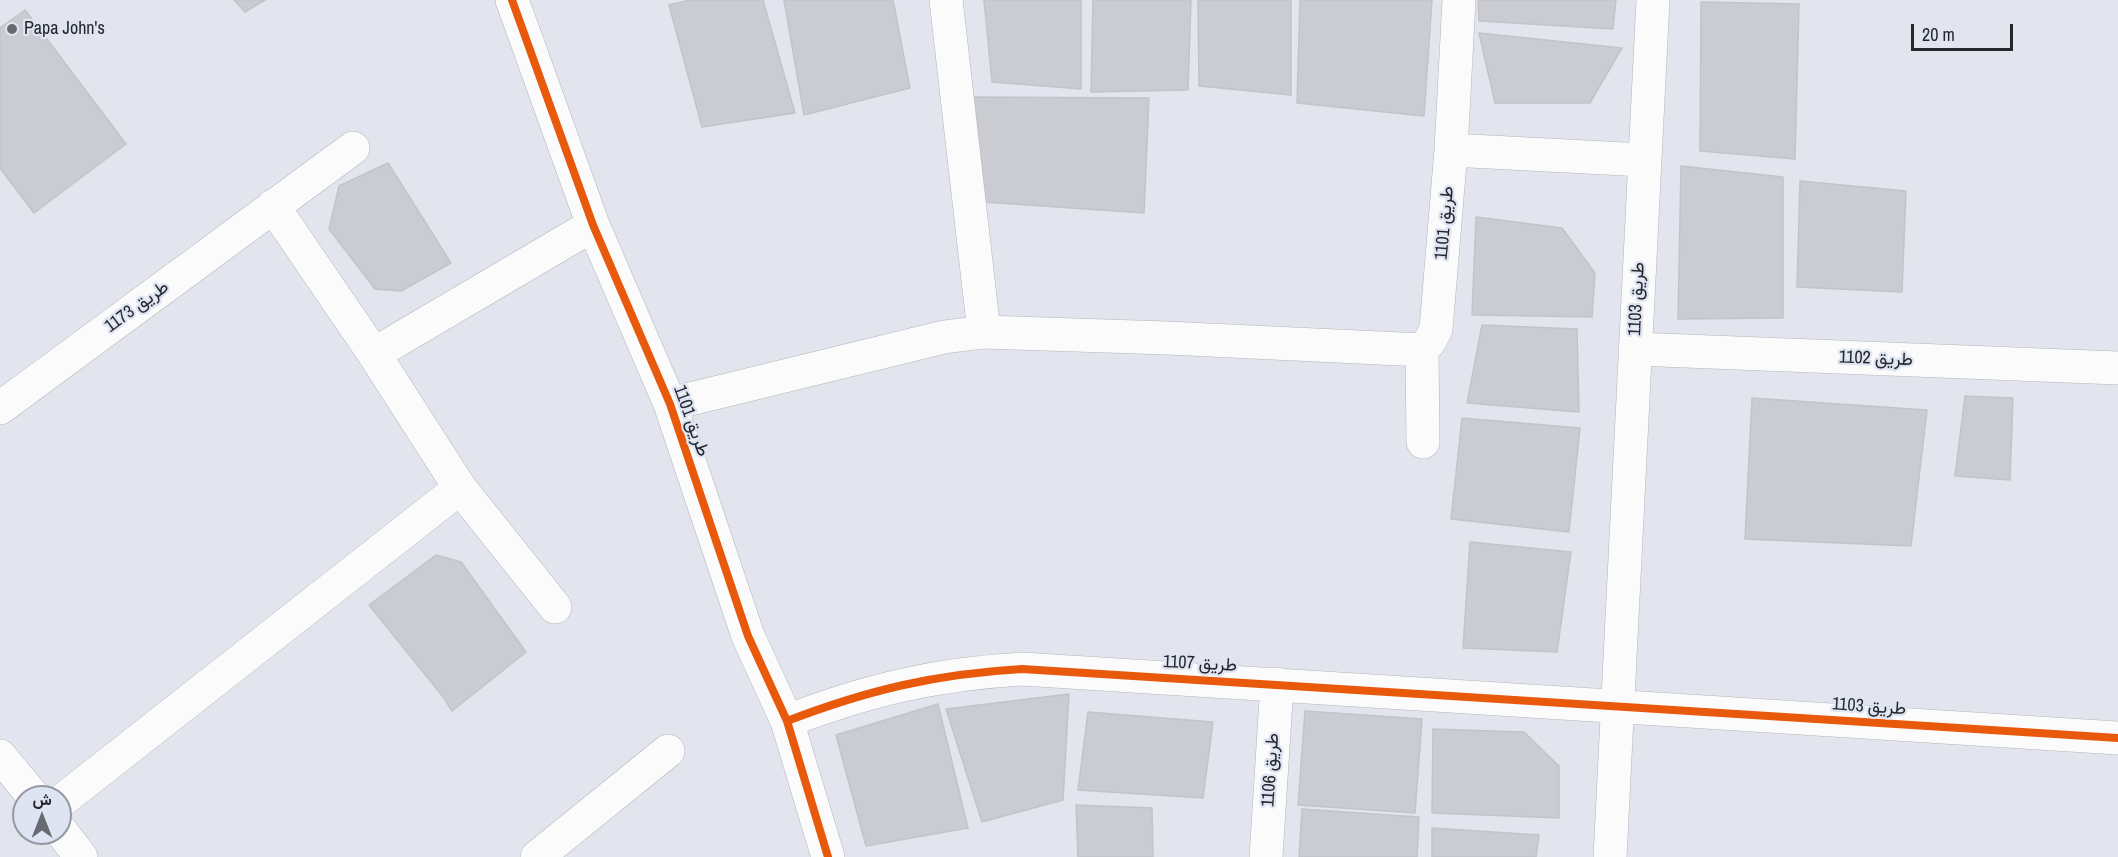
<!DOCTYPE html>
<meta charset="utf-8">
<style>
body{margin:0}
#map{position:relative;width:2118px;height:857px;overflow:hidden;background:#e2e5ed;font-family:"Archivo Narrow",Vazirmatn,sans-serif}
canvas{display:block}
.north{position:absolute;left:12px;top:785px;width:60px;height:60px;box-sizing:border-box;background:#dee4f1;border:2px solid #9498a2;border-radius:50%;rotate:0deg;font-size:16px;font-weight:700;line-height:24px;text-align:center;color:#25272c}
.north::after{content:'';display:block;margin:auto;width:21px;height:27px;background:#676a70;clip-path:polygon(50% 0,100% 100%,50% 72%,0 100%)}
.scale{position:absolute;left:1911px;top:24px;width:102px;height:27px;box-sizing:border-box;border:3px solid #25272c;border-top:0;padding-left:8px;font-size:18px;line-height:21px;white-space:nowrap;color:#25272c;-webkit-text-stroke:4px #dee4f1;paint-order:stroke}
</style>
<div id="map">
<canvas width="2118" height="857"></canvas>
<div class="north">ش</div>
<div class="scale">20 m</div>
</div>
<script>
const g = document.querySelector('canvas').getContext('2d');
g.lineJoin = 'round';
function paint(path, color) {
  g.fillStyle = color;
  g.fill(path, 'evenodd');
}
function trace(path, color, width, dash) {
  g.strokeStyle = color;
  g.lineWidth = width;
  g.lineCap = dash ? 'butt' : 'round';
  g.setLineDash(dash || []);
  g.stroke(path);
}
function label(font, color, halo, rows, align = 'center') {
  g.font = font + ' "Archivo Narrow",Vazirmatn,sans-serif';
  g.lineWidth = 4.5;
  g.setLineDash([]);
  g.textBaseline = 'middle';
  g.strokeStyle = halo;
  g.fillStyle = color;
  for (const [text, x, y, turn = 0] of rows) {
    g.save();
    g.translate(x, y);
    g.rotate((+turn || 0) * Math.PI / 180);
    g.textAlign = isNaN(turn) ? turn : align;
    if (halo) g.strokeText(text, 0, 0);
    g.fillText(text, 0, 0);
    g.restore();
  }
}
const building = new Path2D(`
 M234 0H265L245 12Z
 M690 0H763L795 113 702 127 669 5Z
 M784 0H893L910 88 804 115Z
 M984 0H1081V89L992 82Z
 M1093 0H1191L1188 90 1091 92Z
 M1198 0H1291V95L1199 86Z
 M1300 0H1432L1424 116 1297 103Z
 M1478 0H1616L1613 29 1479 21Z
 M1701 2 1799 4 1795 159 1700 151Z
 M25 10 126 144 34 213 0 168V28Z
 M1479 33 1622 48 1590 103H1495Z
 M970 97 1149 98 1144 213 984 202Z
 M388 163 451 263 401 291 375 289 329 229 339 186Z
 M1681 166 1783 177V318L1678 319Z
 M1800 181 1906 191 1902 292 1797 287Z
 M1476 217 1562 228 1595 273 1592 317 1472 315Z
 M1482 325 1577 329 1579 412 1467 403Z
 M1965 396 2013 398 2010 480 1955 476Z
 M1752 398 1927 410 1911 546 1745 539Z
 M1462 418 1580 428 1569 532 1451 519Z
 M1470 542 1571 552 1557 652 1463 648Z
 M436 555 461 562 526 652 452 711 444 698 369 605Z
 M1069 694 1063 800 982 822 946 709Z
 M938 704 968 828 866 846 836 735Z
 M1305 711 1422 719 1415 813 1298 805Z
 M1088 712 1213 722 1203 798 1078 790Z
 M1433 729 1524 732 1559 766V818L1432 813Z
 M1076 805 1152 808 1153 857H1078Z
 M1302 809 1419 817 1417 857H1299Z
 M1432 828 1539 835 1536 857H1432Z`);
paint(building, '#caccd2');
trace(building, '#c2c4ca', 1.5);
const minor = new Path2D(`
 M512 0 593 225 670 404 748 636 787 721 828 857
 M946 0 984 332
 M1451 150 1644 160
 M273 206 374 354 460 488 555 607
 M1635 349 2118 368
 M374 354 593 225
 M670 404 944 337 984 332 1167 338 1422 350
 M0 408 353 148
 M1423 442 1422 350 1430 341 1436 329 1451 150 1459 0
 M787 721C868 690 935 674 1022 669L2118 738
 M0 756 34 797
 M60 802 460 488
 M60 830 81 857
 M537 857 668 751
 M1266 857 1277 684
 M1610 857 1653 0`);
trace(minor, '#b3b5ba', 34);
trace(minor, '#fbfbfc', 33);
trace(new Path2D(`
 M512 0 593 225 670 404 748 636 787 721 828 857
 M787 721C868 690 935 674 1022 669L2118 738`), '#e8590c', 8);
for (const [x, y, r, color] of [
 [12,29,6,"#676a70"]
]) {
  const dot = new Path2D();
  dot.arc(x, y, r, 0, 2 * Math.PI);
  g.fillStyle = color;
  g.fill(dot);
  trace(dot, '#dee4f1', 2);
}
label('18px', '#25272c', '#dee4f1', [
 ["Papa John's",24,29]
], 'left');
label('18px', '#25272c', '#dee4f1', [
 ["طريق 1101",1445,223,-85],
 ["طريق 1103",1637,299,-87],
 ["طريق 1173",137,307,-36],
 ["طريق 1102",1876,359,2],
 ["طريق 1101",691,421,70],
 ["طريق 1107",1200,664,3],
 ["طريق 1103",1869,707,4],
 ["طريق 1106",1271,770,-86]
]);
</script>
